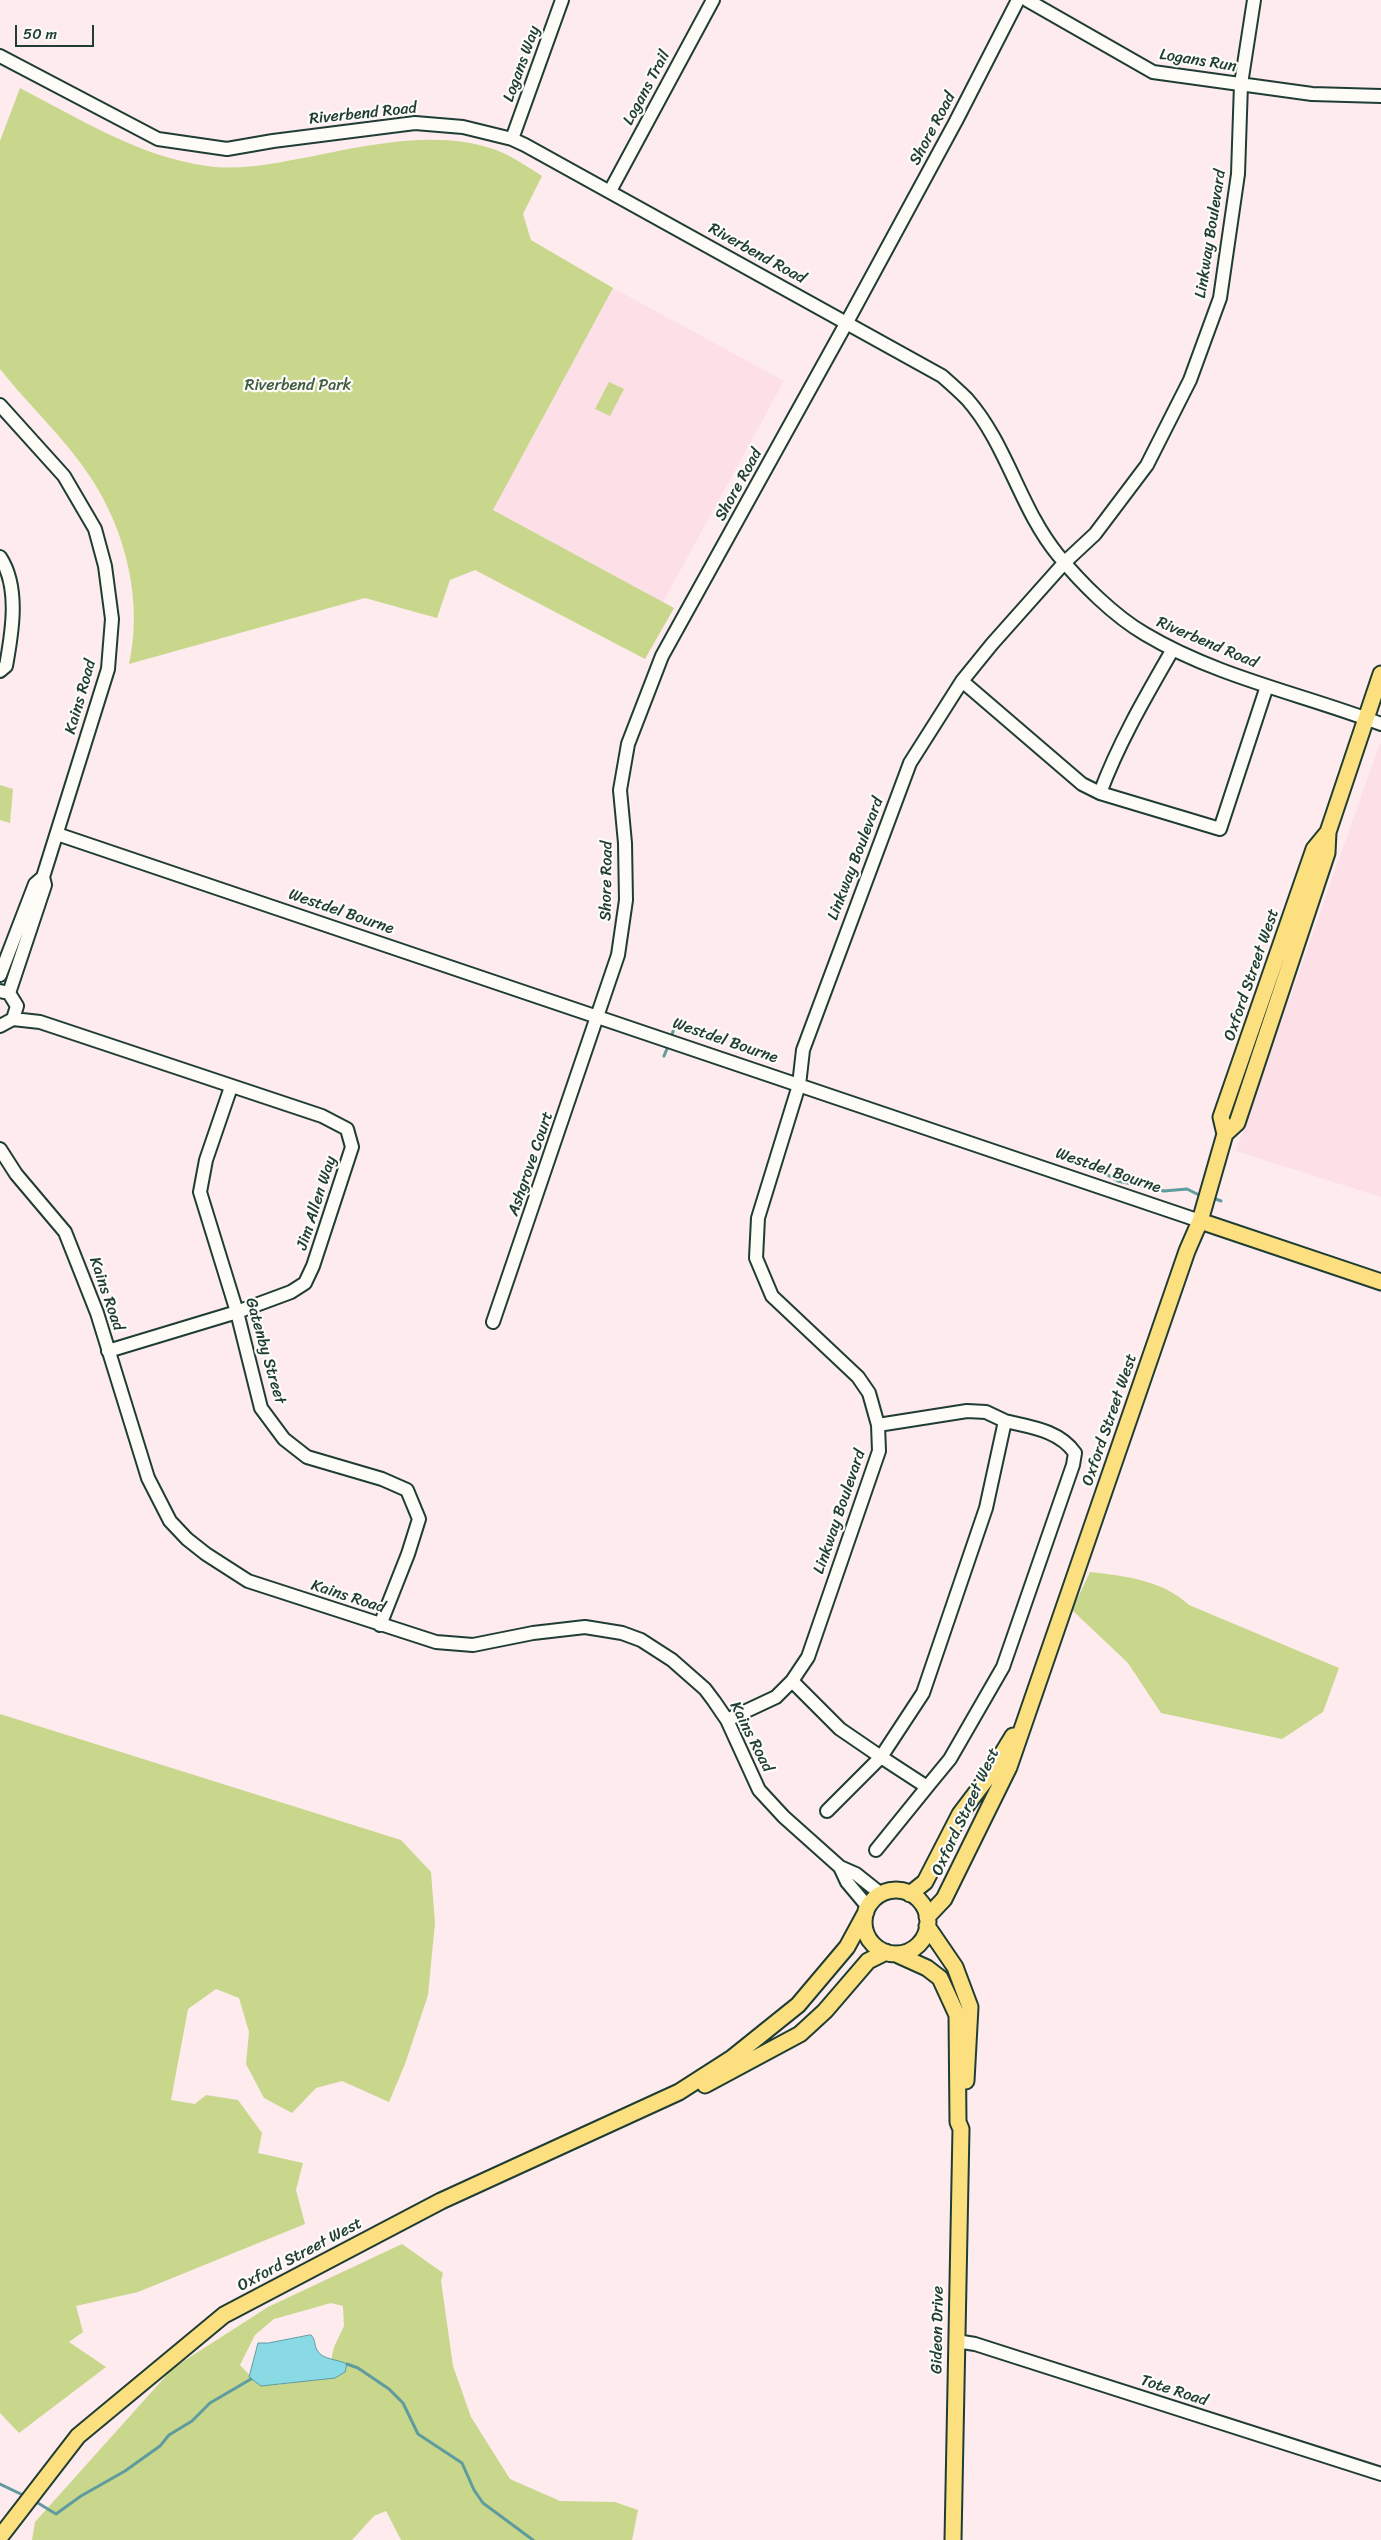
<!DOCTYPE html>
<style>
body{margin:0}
#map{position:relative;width:1381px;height:2540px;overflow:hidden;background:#fdebee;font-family:Sriracha,sans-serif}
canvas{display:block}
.scale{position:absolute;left:15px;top:25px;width:79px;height:22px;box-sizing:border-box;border:2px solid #1f3d34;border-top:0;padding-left:6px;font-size:15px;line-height:18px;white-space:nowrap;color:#1f3d34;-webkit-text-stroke:4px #fdfcf7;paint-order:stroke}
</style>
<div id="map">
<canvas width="1381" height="2540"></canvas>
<div class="scale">50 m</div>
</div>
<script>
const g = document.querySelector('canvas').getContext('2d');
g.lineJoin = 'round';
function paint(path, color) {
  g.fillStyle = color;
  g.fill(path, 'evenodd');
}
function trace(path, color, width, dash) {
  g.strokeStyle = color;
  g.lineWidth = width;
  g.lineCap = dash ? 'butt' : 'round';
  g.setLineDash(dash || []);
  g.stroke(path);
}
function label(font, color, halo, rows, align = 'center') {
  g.font = font + ' Sriracha,sans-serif';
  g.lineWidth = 4.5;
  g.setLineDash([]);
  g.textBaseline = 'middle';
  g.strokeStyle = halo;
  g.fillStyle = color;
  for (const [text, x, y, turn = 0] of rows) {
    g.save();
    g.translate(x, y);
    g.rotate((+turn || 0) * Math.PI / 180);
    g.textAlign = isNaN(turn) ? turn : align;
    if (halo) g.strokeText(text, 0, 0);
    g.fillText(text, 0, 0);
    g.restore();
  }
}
paint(new Path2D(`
 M613 288 784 381 663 602 493 510Z
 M1380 743 1381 744V1197L1236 1151Z`), '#fddfe8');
paint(new Path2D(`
 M20 88C80 119 140 157 207 166 241 171 276 163 309 157 368 145 438 129 496 150 512 156 528 167 542 176L523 214 531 240 613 288 493 510 674 608 645 659 475 570 450 580 437 618 365 598 129 664C143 602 126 533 93 481 67 440 30 407 0 369V141Z
 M609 382 624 389 610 416 595 409Z
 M0 785 13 789 10 823 0 820Z
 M1090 1572C1125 1576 1162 1580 1189 1605L1339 1668 1323 1712 1282 1739 1161 1713 1128 1663 1072 1610Z
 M0 1714 401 1840 431 1872 435 1923 428 1995 405 2064 389 2102 342 2081 316 2088 292 2113 264 2098 246 2064 249 2032 239 1998 216 1989 188 2009 171 2100 195 2104 206 2095 238 2100 262 2133 258 2153 303 2163 296 2190 305 2224 138 2292 76 2306 83 2332 69 2342 106 2367 19 2433 0 2413Z
 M402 2244 443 2273 441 2281 453 2366 471 2417 510 2479 560 2501 615 2502 638 2510 632 2540H401L386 2511 374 2516 352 2540H32L35 2522 173 2368 268 2307ZM331 2303 343 2306 344 2326 334 2347 329 2369C308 2383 284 2385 259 2385L240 2365 255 2335 274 2319Z`), '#c8d78b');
const water = new Path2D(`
 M311 2335C316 2340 314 2345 317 2350 322 2360 338 2359 347 2364L345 2372 335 2378 261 2386 249 2377 258 2343H268Z`);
paint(water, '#8adae6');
trace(water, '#5f9b9f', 1);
trace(new Path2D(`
 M671 1038 676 1022
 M664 1056 669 1044
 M1085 1168H1096L1118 1181 1164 1191 1187 1189 1201 1196
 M1213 1198 1221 1201
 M347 2364 358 2368 389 2389 403 2403 418 2434 462 2463 474 2490 483 2503 533 2540
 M0 2484 25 2496
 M33 2500 56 2514 81 2496 125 2471 160 2446 169 2435 192 2421 210 2403 251 2379`), '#5f9b9f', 3);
const minor = new Path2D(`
 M1027 0 1153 72 1312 94 1381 96
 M0 56 158 139 227 149 273 141 415 123 463 127 512 139 525 145 942 376C950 383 959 391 967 399 1007 444 1020 509 1058 555 1081 583 1114 616 1145 634 1217 677 1302 694 1381 724
 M512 139 562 0
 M610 191 713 0
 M0 405 64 476 95 529 105 566 112 619 108 669 43 877 45 885 9 993
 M0 557C20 587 12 633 6 666L0 671
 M1173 649C1146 696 1119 742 1100 793L1220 829 1267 686
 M962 681 1082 784 1100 793
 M57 834 1200 1221
 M0 975 35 884 43 877
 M0 991 9 993 17 1006 13 1019 0 1026
 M13 1019 40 1022 322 1116 347 1129 352 1147 313 1266 305 1283 291 1292 237 1312 108 1351
 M231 1087 206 1160 200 1192 237 1312 261 1408 284 1439 307 1457 382 1479 407 1490 419 1519 408 1554 380 1625
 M0 1149 16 1174 65 1232 97 1313 148 1478 170 1521 187 1539 206 1554 248 1581 436 1642 473 1645 533 1633 585 1627 622 1633 641 1640 672 1660 705 1689 714 1701 727 1720 759 1790 784 1817 840 1867 856 1874 881 1894
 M493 1322 618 955 626 900 625 843 620 790 628 744 662 656 847 322 956 121 1018 0
 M878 1425 967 1411 986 1412 1005 1421
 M792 1681 840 1729 881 1757 827 1811
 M727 1720 776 1697 792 1681 808 1657 879 1451 878 1425 869 1393 858 1377 772 1296 756 1258 758 1218 799 1085 803 1050 910 763 962 681 992 644 1065 562 1095 534 1147 465 1190 380 1220 298 1238 174 1241 84 1254 0
 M876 1850 927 1787 881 1757 923 1693 986 1508 1005 1421C1030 1427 1059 1430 1075 1453L1073 1465 1003 1667 950 1759 927 1787
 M840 1867 847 1882 868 1907
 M956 2341 975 2344 1381 2474`);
const major = new Path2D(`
 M1225 1134 1237 1123 1327 853 1328 832 1381 674
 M1200 1221 1381 1282
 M864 1922a32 32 0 1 1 64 0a32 32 0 1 1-64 0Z
 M910 1894 925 1882 960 1814 988 1777 1013 1736
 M927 1917 944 1899 1009 1767 1187 1251 1200 1221 1225 1134 1221 1117 1314 849 1328 832
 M927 1926 955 1967 970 2007 966 2081
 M896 1954 927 1968 940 1978 957 2015 958 2122 961 2129 953 2540
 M705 2085 800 2034 825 2011 868 1961 886 1952
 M0 2537 78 2436 224 2315 441 2201 679 2092 732 2058 798 2005 847 1947 866 1912`);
trace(minor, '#1f3d34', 16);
trace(major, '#1f3d34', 19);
trace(minor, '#fdfcf7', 12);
trace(major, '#fce080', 15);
label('16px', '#1f3d34', '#fdfcf7', [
 ["Logans Run",1198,61,9],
 ["Logans Way",522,64,-70],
 ["Logans Trail",647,88,-62],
 ["Riverbend Road",363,114,-6],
 ["Shore Road",933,129,-62],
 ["Linkway Boulevard",1211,234,-81],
 ["Riverbend Road",757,254,29],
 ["Shore Road",739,485,-61],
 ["Riverbend Road",1207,643,23],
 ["Kains Road",81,697,-74],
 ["Linkway Boulevard",856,859,-69],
 ["Shore Road",607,881,-89],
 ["Westdel Bourne",341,912,19],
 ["Oxford Street West",1252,975,-71],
 ["Westdel Bourne",725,1041,19],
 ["Ashgrove Court",531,1164,-71],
 ["Westdel Bourne",1108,1171,19],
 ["Jim Allen Way",317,1203,-72],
 ["Kains Road",106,1294,71],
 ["Gatenby Street",265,1351,74],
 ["Oxford Street West",1110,1420,-71],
 ["Linkway Boulevard",840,1512,-71],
 ["Kains Road",348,1597,18],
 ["Kains Road",751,1737,63],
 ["Oxford Street West",966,1812,-65],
 ["Oxford Street West",300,2255,-28],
 ["Gideon Drive",938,2330,-89],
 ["Tote Road",1174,2391,18]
]);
label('16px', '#415c45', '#fdfcf7', [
 ["Riverbend Park",298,386]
]);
</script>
